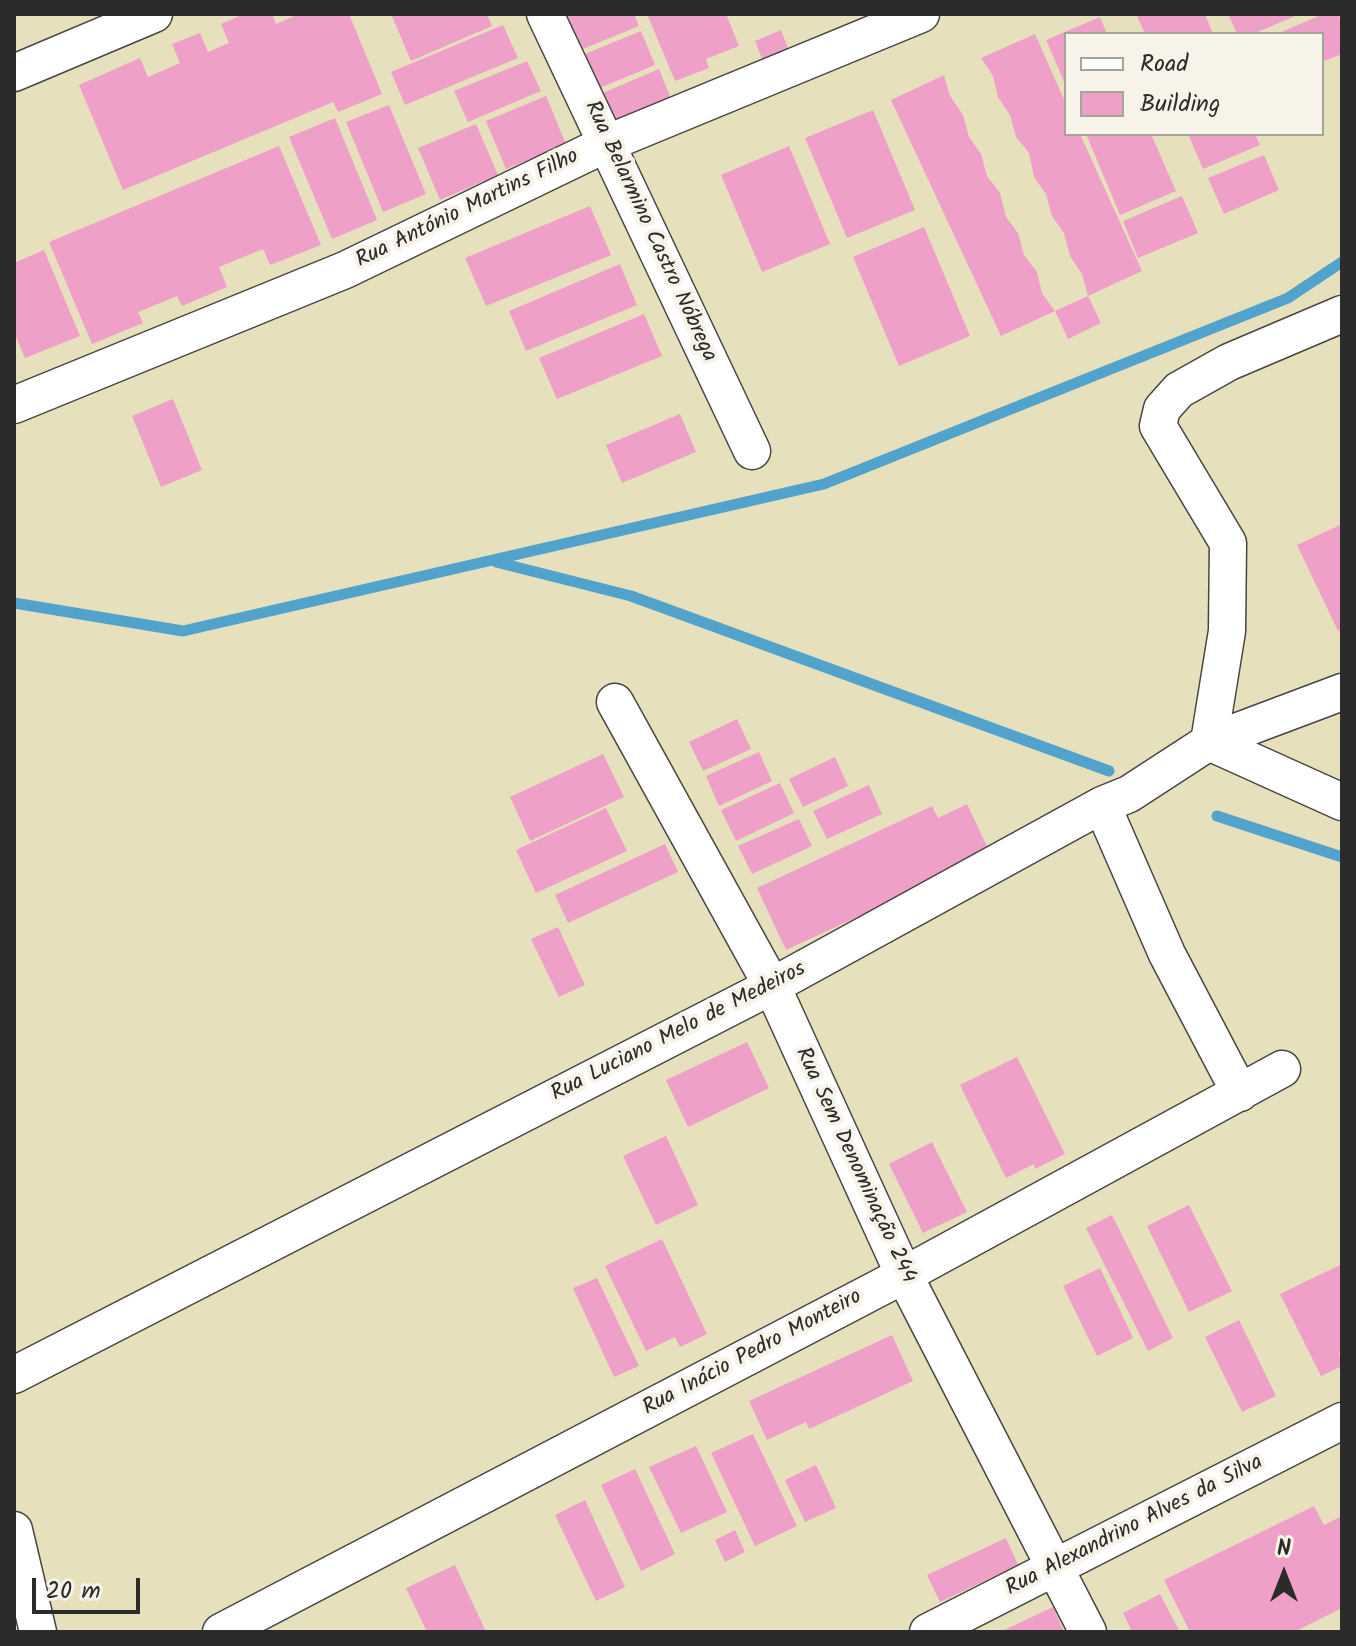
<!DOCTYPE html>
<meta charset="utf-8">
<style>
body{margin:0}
#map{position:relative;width:1356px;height:1646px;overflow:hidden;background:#e7e0bc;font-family:Kalam,sans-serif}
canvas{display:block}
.frame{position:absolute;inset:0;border:16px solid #2b2b2b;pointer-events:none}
.legend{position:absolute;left:1064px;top:32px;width:260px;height:104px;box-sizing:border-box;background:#f7f3e8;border:2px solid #a5a39c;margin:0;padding:10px 14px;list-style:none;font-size:24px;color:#2b2b2b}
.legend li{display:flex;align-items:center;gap:16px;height:40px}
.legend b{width:40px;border:2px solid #a5a39c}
.north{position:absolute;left:1244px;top:1534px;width:80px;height:80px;-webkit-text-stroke:6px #f7f3e8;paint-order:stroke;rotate:0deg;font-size:22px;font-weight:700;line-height:32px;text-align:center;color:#2b2b2b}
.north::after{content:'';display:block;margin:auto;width:28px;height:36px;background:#2b2b2b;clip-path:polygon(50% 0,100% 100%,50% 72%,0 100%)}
.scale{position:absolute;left:32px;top:1578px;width:108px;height:36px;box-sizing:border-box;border:4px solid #2b2b2b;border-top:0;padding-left:10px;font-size:24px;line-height:28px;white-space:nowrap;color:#2b2b2b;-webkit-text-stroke:6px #f7f3e8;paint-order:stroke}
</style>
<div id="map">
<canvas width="1356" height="1646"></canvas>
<div class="frame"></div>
<ul class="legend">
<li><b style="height:10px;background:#fff"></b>Road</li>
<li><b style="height:22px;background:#efa0c8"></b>Building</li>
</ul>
<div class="north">N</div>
<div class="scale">20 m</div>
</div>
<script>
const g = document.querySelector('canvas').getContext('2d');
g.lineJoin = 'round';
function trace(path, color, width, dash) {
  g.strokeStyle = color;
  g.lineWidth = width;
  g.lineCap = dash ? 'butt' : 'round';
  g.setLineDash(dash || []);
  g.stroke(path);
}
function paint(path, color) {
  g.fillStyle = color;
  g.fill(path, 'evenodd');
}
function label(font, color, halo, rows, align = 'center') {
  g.font = font + ' Kalam,sans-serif';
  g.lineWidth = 8;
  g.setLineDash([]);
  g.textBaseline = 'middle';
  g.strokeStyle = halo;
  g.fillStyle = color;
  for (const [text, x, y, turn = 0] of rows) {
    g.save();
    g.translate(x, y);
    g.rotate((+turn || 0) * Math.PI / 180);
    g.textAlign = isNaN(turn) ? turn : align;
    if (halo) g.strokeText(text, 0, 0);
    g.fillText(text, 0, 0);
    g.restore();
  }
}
trace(new Path2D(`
 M496 562 631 596 1109 771
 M14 603 183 631 824 484 1288 298 1342 262
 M1217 816 1342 857`), '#52a3cc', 11);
paint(new Path2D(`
 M244 14H272L276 24 299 14H349L382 94 338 112 333 102 123 190 79 85 140 58 148 77 180 63 172 44 200 33 208 52 229 43 221 24Z
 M391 14H487L492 26 411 61Z
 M563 14H634L639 26 578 51Z
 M647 14H726L739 46 706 59 709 68 675 81Z
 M1136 14H1205L1213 34H1145Z
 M1228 14H1300L1253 34H1237Z
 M1323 14H1338L1342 23V54L1322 62V34H1277Z
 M1100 17 1107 34H1066V86L1046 40Z
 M503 25 518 58 405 105 391 72Z
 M781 30 790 53 764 64 755 41Z
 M641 31 655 65 595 90 580 56Z
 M1035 34 1066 104V134H1080L1142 271 1088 296 1082 274 1070 256 1064 233 1052 216 1046 194 1034 177 1029 153 1016 137 1010 115 998 97 993 76 981 58Z
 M527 61 541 91 468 122 454 91Z
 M659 69 674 106 614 131 598 95Z
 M944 75 950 96 963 115 969 137 981 154 987 176 1000 193 1006 217 1018 233 1024 255 1037 272 1042 293 1055 311 1001 336 891 100Z
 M546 96 566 144 506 169 486 121Z
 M389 105 426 194 383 212 346 122Z
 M873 110 915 210 847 238 805 138Z
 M335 118 377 220 332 239 289 137Z
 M476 124 498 175 440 200 418 148Z
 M1086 134H1151L1176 191 1120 215Z
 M1188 134H1255L1260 145 1203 169Z
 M279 146 321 245 270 265 263 249 219 267 227 287 182 306 177 296 138 312 143 323 92 344 49 242Z
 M789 146 830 244 762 272 721 175Z
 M1264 155 1279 190 1224 214 1208 178Z
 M1182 196 1198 233 1138 258 1123 221Z
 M590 206 611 255 486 306 465 258Z
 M924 227 970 336 899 366 853 257Z
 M44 250 80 336 25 358 14 332V263Z
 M620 264 637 305 526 351 509 311Z
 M1088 296 1101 323 1068 339 1055 311Z
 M644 314 662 356 557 399 539 358Z
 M173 399 202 470 161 487 132 416Z
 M680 414 696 452 622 483 606 445Z
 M1342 524V629L1338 631 1297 545Z
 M737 719 751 749 703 771 689 742Z
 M759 752 772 781 719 806 706 776Z
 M603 754 624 797 530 841 510 797Z
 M835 757 848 786 803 807 789 779Z
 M780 783 794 813 736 841 721 810Z
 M869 785 882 814 827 839 813 811Z
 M967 804 991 855 786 950 757 888 932 806 938 818Z
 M606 808 627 851 536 893 516 850Z
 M799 819 812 846 752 874 738 846Z
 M665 844 678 872 568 923 555 895Z
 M558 927 585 985 559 997 531 939Z
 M747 1042 769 1088 688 1127 666 1080Z
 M1017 1057 1065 1154 1035 1169 1034 1164 1006 1178 960 1085Z
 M666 1136 698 1205 656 1225 623 1156Z
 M932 1142 967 1212 923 1233 889 1164Z
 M1189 1205 1232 1291 1189 1312 1147 1226Z
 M1112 1215 1173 1338 1148 1351 1086 1228Z
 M662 1239 707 1334 680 1347 675 1337 646 1351 605 1266Z
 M1342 1264V1352L1339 1353 1342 1366 1321 1376 1280 1294Z
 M1100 1268 1133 1338 1097 1356 1063 1286Z
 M597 1278 639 1366 614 1377 573 1288Z
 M1239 1320 1276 1396 1242 1412 1205 1337Z
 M892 1335 913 1381 809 1429 806 1422 767 1440 749 1401Z
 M753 1434 797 1526 755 1546 711 1453Z
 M696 1446 727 1512 681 1533 649 1467Z
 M816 1465 836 1508 805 1522 785 1480Z
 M635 1469 675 1554 641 1571 601 1485Z
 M585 1500 625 1587 596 1601 555 1515Z
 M1314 1506 1324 1525 1342 1516V1608L1294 1632H1190L1164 1580Z
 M735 1530 745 1552 725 1562 715 1540Z
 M1006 1538 1018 1565 940 1602 927 1575Z
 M455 1565 486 1632H427L406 1588Z
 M1160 1594 1180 1632H1132L1123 1613Z
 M1053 1607 1064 1632H1000Z`), '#efa0c8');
const minor = new Path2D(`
 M545 14 752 451
 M14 73 154 14
 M1342 314 1229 362 1179 390 1162 409 1158 426 1228 543 1227 631 1209 742 1342 802
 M14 405 345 270 608 143 921 14
 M615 702 772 986 904 1275 1088 1632
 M1102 805 1167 954 1240 1093
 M14 1375 772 986 1102 805 1129 794 1209 742 1342 692
 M14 1530 38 1632
 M221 1632 904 1275 1282 1069
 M928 1632 1342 1421`);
trace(minor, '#474641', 39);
trace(minor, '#fff', 36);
label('22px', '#2b2b2b', '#f7f3e8', [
 ["Rua António Martins Filho",468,210,-26],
 ["Rua Belarmino Castro Nóbrega",649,232,65],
 ["Rua Luciano Melo de Medeiros",679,1033,-27],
 ["Rua Sem Denominação 244",854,1166,65],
 ["Rua Inácio Pedro Monteiro",753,1354,-28],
 ["Rua Alexandrino Alves da Silva",1135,1527,-27]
]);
</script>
